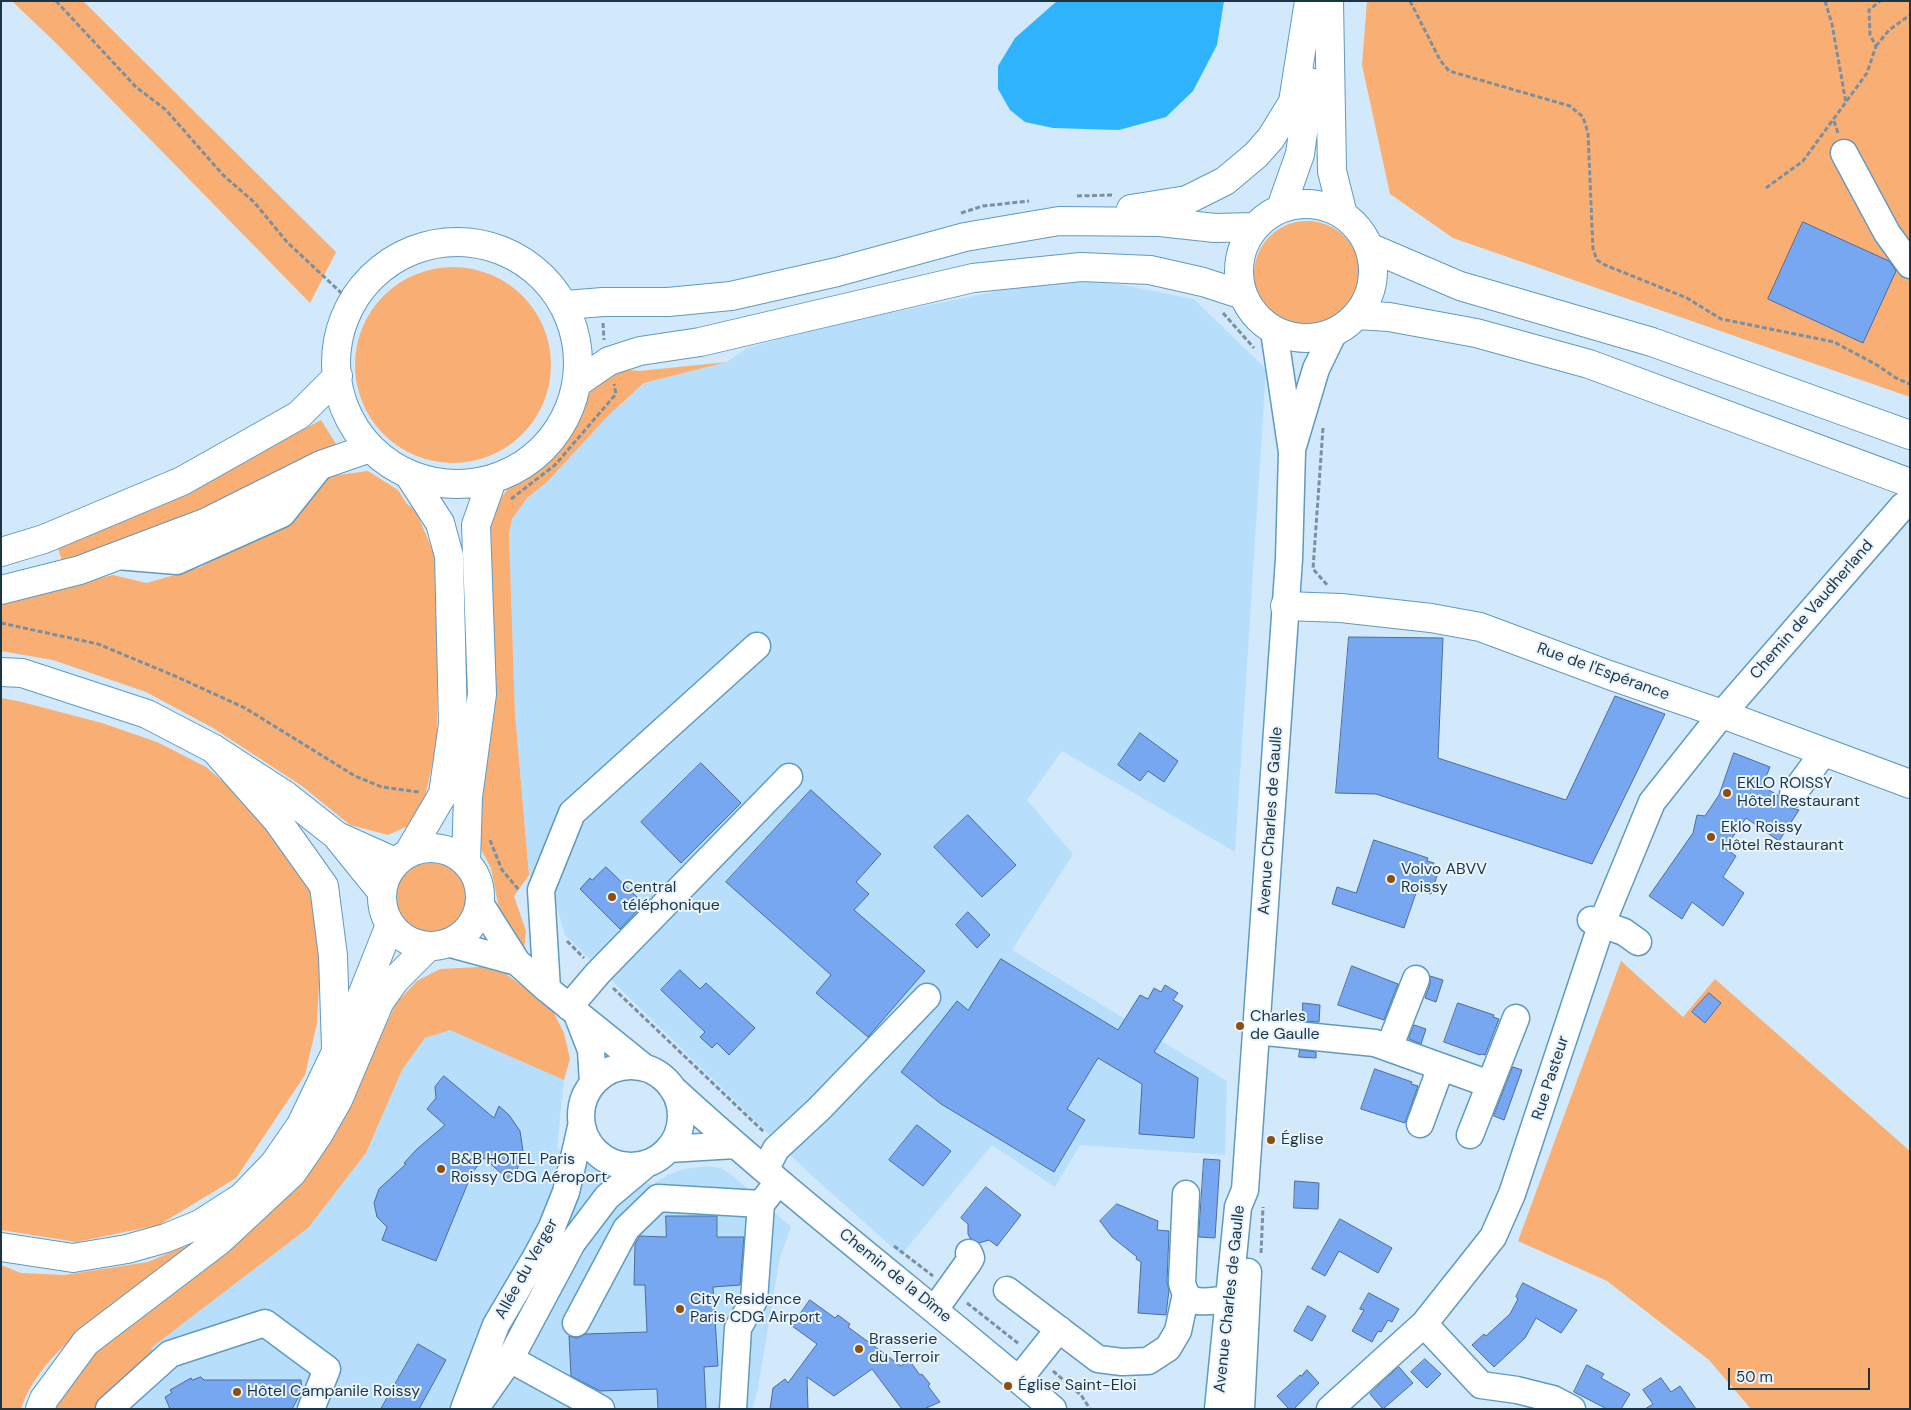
<!DOCTYPE html>
<meta charset="utf-8">
<style>
body{margin:0}
#map{position:relative;width:1911px;height:1410px;overflow:hidden;background:#d1e9fa;font-family:"DM Sans",sans-serif}
canvas{display:block}
.frame{position:absolute;inset:0;border:2px solid #1c3545;pointer-events:none}
.scale{position:absolute;left:1728px;top:1368px;width:142px;height:22px;box-sizing:border-box;border:2px solid #1c3545;border-top:0;padding-left:6px;font-size:15px;line-height:18px;white-space:nowrap;color:#1c3545;-webkit-text-stroke:4px #e9f4fd;paint-order:stroke}
</style>
<div id="map">
<canvas width="1911" height="1410"></canvas>
<div class="frame"></div>
<div class="scale">50 m</div>
</div>
<script>
const g = document.querySelector('canvas').getContext('2d');
g.lineJoin = 'round';
function paint(path, color) {
  g.fillStyle = color;
  g.fill(path, 'evenodd');
}
function trace(path, color, width, dash) {
  g.strokeStyle = color;
  g.lineWidth = width;
  g.lineCap = dash ? 'butt' : 'round';
  g.setLineDash(dash || []);
  g.stroke(path);
}
function label(font, color, halo, rows, align = 'center') {
  g.font = font + ' "DM Sans",sans-serif';
  g.lineWidth = 4;
  g.setLineDash([]);
  g.textBaseline = 'middle';
  g.strokeStyle = halo;
  g.fillStyle = color;
  for (const [text, x, y, turn = 0] of rows) {
    g.save();
    g.translate(x, y);
    g.rotate((+turn || 0) * Math.PI / 180);
    g.textAlign = isNaN(turn) ? turn : align;
    if (halo) g.strokeText(text, 0, 0);
    g.fillText(text, 0, 0);
    g.restore();
  }
}
paint(new Path2D(`
 M1057 279 1118 284 1194 299 1266 369 1235 852 1062 751 1027 800 1073 854 1012 950 1227 1081 1225 1155 1080 1145 1055 1187 992 1145 901 1255 811 1175 565 935 552 891 529 875 515 714 509 532 512 519 527 498 547 482 608 416 645 383 727 362 747 348 836 324Z
 M450 1029 564 1080 557 1148 652 1185 667 1175 684 1169 708 1166 721 1168 732 1175 791 1227 780 1257 757 1393 752 1409H106L137 1375 144 1360 154 1354 151 1348 308 1228 366 1153 402 1070 425 1038Z`), '#b7dffb');
paint(new Path2D(`
 M12 1H83L336 252 310 303 59 46Z
 M1367 1H1910V397L1453 238 1390 194 1362 65Z
 M1254 274a53 53 0 1 1 106 0a53 53 0 1 1-106 0Z
 M355 365a98 98 0 1 1 196 0a98 98 0 1 1-196 0Z
 M727 362 644 383 608 416 547 482 527 498 512 519 509 533 515 714 529 875 514 896 526 931 524 951 499 909 491 868 477 842V828L495 709 488 537 490 521 498 502 510 486 524 480 545 461 562 442 581 406 598 380 623 369 639 371Z
 M321 420 338 447 223 502 63 563 57 546 195 487Z
 M368 471 398 490 407 504 416 511 437 561V743L423 806 408 826 388 835 350 825 302 786 213 728 146 692 53 660 1 651V602L113 575 147 583 201 567 298 510 314 488 330 476Z
 M1 698 18 701 102 723 157 742 206 767 235 792 286 845 314 888 321 940 317 1023 305 1075 236 1178 159 1225 76 1242 1 1230Z
 M391 897a40 40 0 1 1 80 0a40 40 0 1 1-80 0Z
 M1621 961 1683 1017 1715 979 1910 1151V1409H1751L1709 1360 1607 1281 1518 1241Z
 M480 967 506 974 551 1007 564 1033 570 1059 564 1080 450 1030 425 1038 402 1070 366 1153 308 1228 151 1348 154 1354 144 1360 137 1375 106 1409H54L81 1365 109 1338 305 1177 336 1134 396 1003 417 981 440 969Z
 M197 1241C174 1259 150 1277 127 1295 88 1324 36 1361 21 1409H1V1265L21 1273 64 1275 148 1262Z`), '#f9af73');
paint(new Path2D(`
 M1057 1H1224L1217 45 1193 91 1166 117 1119 130 1053 128 1025 122 1010 110 998 89V66L1015 38Z`), '#2fb3fc');
const building = new Path2D(`
 M1803 222 1889 261 1896 271 1863 343 1768 299Z
 M1349 637 1443 638 1438 758 1566 800 1615 696 1665 714 1592 864 1376 794 1336 793Z
 M1140 733 1178 761 1164 782 1148 771 1140 781 1118 765Z
 M1734 753 1770 767 1762 786 1779 796 1785 806 1799 810 1779 841 1746 818 1725 848 1736 856 1723 877 1744 893 1723 926 1692 902 1682 919 1649 896 1693 833 1697 815 1705 816 1719 795Z
 M701 763 741 803 681 863 641 822Z
 M811 790 881 854 856 882 869 894 854 910 925 971 868 1037 816 993 831 975 726 882Z
 M968 815 1016 865 982 897 934 847Z
 M1374 840 1428 858 1427 861 1434 863 1431 870 1438 873 1431 894 1417 890 1404 928 1332 904 1337 887 1356 893Z
 M606 867 644 904 620 929 580 889 590 878 592 880Z
 M968 912 990 935 977 948 956 925Z
 M1001 959 1118 1030 1140 995 1148 999 1154 988 1161 992 1165 985 1178 993 1173 1000 1183 1006 1154 1052 1198 1078 1194 1138 1139 1134 1142 1084 1098 1058 1067 1109 1085 1120 1054 1172 941 1104 901 1072 957 1001 968 1010Z
 M1352 966 1398 984 1384 1020 1338 1005Z
 M680 970 700 989 706 983 755 1028 729 1055 717 1043 712 1048 700 1037 705 1032 661 990Z
 M1430 976 1443 980 1436 1002 1425 998 1430 984Z
 M1709 993 1721 1003 1705 1023 1692 1012Z
 M1303 1003 1320 1005 1319 1022 1303 1021Z
 M1458 1003 1494 1015 1493 1017 1499 1019 1485 1055 1481 1054 1480 1055 1444 1042Z
 M1414 1025 1426 1029 1421 1044 1409 1039Z
 M1300 1050 1316 1052V1058L1299 1057Z
 M1513 1067 1522 1070 1504 1120 1494 1116Z
 M1375 1069 1412 1082 1411 1084 1418 1086 1405 1123 1361 1109Z
 M444 1076 494 1118 499 1106 509 1115 520 1131 523 1151 517 1170 510 1181 484 1158 472 1173 436 1261 382 1240 387 1227 377 1217 374 1203 379 1189 406 1164 404 1163 416 1150 445 1125 427 1109 436 1098 435 1087Z
 M917 1125 951 1151 923 1186 889 1160Z
 M1204 1159 1220 1160 1215 1238 1199 1237Z
 M1295 1181 1319 1183 1318 1209 1294 1208Z
 M986 1187 1021 1215 997 1246 989 1240 979 1243 970 1238 968 1234V1224L961 1218Z
 M1117 1204 1158 1221 1157 1230 1169 1231 1167 1282 1169 1290 1166 1315 1138 1313 1141 1262 1136 1259 1137 1257 1112 1237 1100 1221Z
 M666 1216H717V1237H744L740 1285 713 1287 718 1366 704 1367 706 1409H658L657 1389 600 1391 571 1376 569 1336 577 1338 586 1334 647 1332 645 1285H634L635 1244 640 1236 666 1237Z
 M1340 1219 1392 1248 1378 1273 1339 1251 1325 1276 1312 1269Z
 M1523 1283 1577 1310 1561 1333 1536 1318 1525 1338 1494 1367 1472 1345 1484 1334 1486 1336 1510 1314 1518 1299 1516 1297Z
 M1369 1293 1399 1309 1392 1322 1388 1320 1381 1332 1378 1331 1372 1342 1352 1331 1364 1310 1360 1309Z
 M810 1300 835 1318 838 1315 850 1324 848 1327 901 1366 909 1360 920 1375 922 1374 930 1384 928 1386 940 1402 924 1409H902L872 1369 834 1396 807 1377 808 1409H770L773 1388 785 1379 788 1383 817 1344 792 1326Z
 M1308 1306 1326 1316 1312 1341 1294 1331Z
 M418 1344 446 1360 419 1409H381Z
 M1425 1359 1441 1374 1427 1388 1411 1372Z
 M1587 1365 1604 1374 1601 1378 1630 1394 1621 1409H1607L1574 1392Z
 M1399 1367 1413 1383 1383 1409 1370 1394Z
 M1307 1370 1319 1383 1294 1409H1289L1277 1396 1300 1375 1301 1376Z
 M201 1377 204 1380H301L302 1391 292 1409H170L165 1397 172 1393 170 1390 191 1378 192 1380Z
 M1661 1378 1671 1392 1680 1386 1696 1409H1645L1653 1404 1643 1390Z`);
paint(building, '#78a7f2');
trace(building, '#4d6c9c', 1);
const minor = new Path2D(`
 M1844 153 1887 233 1910 265
 M1293 446 1316 369 1334 332
 M117 556 177 561 282 514 321 465
 M1793 794 1824 752
 M479 902 517 962 547 989 645 1068
 M1591 920 1624 932 1638 942
 M447 943 517 962
 M547 989 541 890 572 813 757 646
 M569 1007 598 973 789 777
 M577 1014 591 1050 593 1083
 M1256 1031 1375 1043 1489 1084
 M1389 1048 1416 979
 M581 1116a50 50 0 1 1 100 0a50 50 0 1 1-100 0Z
 M672 1088C794 1200 927 1301 1053 1409
 M1420 1124 1441 1067
 M1470 1135 1516 1018
 M669 1149 735 1145
 M765 1170 776 1149 819 1109 927 997
 M1186 1194 1182 1283C1184 1290 1186 1297 1193 1300 1204 1304 1234 1298 1246 1295
 M1007 1290 1098 1359 1122 1362 1148 1361 1168 1348 1178 1331 1186 1294
 M935 1309 968 1263 971 1258 969 1253
 M576 1323 626 1229 658 1198 761 1204
 M1424 1324 1481 1385 1517 1390 1553 1399 1572 1409
 M510 1359 601 1409
 M1019 1379 1059 1329
 M109 1409 170 1354 265 1323 327 1369 311 1409
 M464 1409 496 1325 536 1257 552 1227 566 1192 581 1127
 M475 1409 510 1359 572 1243 607 1197 645 1165
 M733 1409 738 1328 754 1300 761 1204 772 1190
 M1218 1409 1238 1207 1245 1190 1289 559 1292 452 1274 331
 M1241 1409 1248 1272
 M1330 1409 1424 1324 1493 1237 1512 1194 1602 923 1652 802 1722 714 1903 506`);
const major = new Path2D(`
 M1329 1 1332 171 1343 215
 M1239 271a67 67 0 1 1 134 0a67 67 0 1 1-134 0Z
 M1281 208 1300 154 1310 82
 M1131 209 1187 200 1225 181 1256 155 1271 138 1293 102 1309 1
 M336 363a121 121 0 1 1 242 0a121 121 0 1 1-242 0Z
 M1369 247 1460 286 1652 342 1910 435
 M565 305 603 302H668L731 296 837 272 965 237 1059 221 1160 222 1215 228 1254 227
 M1357 315 1389 317 1476 333 1589 364 1910 483
 M577 383 609 361 640 351 700 342 973 278 1081 267 1150 270 1203 282 1243 295
 M409 475 440 523 449 556 453 724 443 794 409 852
 M1 552 44 539 182 481 299 415 338 376
 M1 590 80 570 207 522 321 465 370 448
 M1285 606 1341 608 1431 618 1480 627 1609 675 1722 714 1910 784
 M1 672 22 673 147 714 214 749 285 795 337 836 395 862
 M339 839 382 892
 M382 897a49 49 0 1 1 98 0a49 49 0 1 1-98 0Z
 M466 862 468 797 482 694 476 525 492 480`);
const highway = new Path2D(`
 M214 749 277 820 324 886 333 956 336 1047
 M1 1247 73 1258 127 1249 166 1238 200 1224 242 1197 274 1164 301 1125 357 1008 390 925
 M40 1409 44 1399 86 1342 220 1240 292 1173 318 1135 338 1100 380 1001 395 980 429 946`);
trace(minor, '#5f9ac1', 29);
trace(major, '#5f9ac1', 30);
trace(highway, '#5f9ac1', 30);
trace(new Path2D(`
 M56 1 136 87 166 110 223 175 254 202 287 242 352 303
 M1410 1 1440 60 1449 71 1570 106 1583 117 1588 133 1593 249 1597 260 1605 265 1687 298 1721 319 1834 342 1877 365 1896 378 1910 384
 M1825 1 1832 24 1846 103
 M1876 46 1889 30 1910 15
 M1834 121 1838 133
 M1766 188 1803 161 1867 73 1876 46 1870 35 1869 10 1880 1
 M1077 196 1113 195
 M961 213 983 206 1029 201
 M1223 313 1254 348
 M603 323 604 340
 M1323 428 1313 569 1328 586
 M511 499 555 465 616 394 614 384
 M1 623 98 644 175 676 245 708 355 776 382 787 419 792
 M490 840 502 870 519 890
 M567 941 584 958
 M613 988 764 1132
 M894 1246 933 1276
 M1261 1253 1263 1207
 M967 1303 1019 1344
 M1053 1371 1081 1395 1090 1409`), '#7890a1', 3, [5, 2.5]);
trace(minor, '#fff', 26);
trace(major, '#fff', 28);
trace(highway, '#fff', 28);
for (const [x, y, r, color] of [
 [1727,793,5,"#8c4f10"],
 [1711,837,5,"#8c4f10"],
 [1391,879,5,"#8c4f10"],
 [612,897,5,"#8c4f10"],
 [1240,1026,5,"#8c4f10"],
 [1271,1140,5,"#8c4f10"],
 [441,1169,5,"#8c4f10"],
 [680,1309,5,"#8c4f10"],
 [859,1349,5,"#8c4f10"],
 [1008,1386,5,"#8c4f10"],
 [237,1392,5,"#8c4f10"]
]) {
  const dot = new Path2D();
  dot.arc(x, y, r, 0, 2 * Math.PI);
  g.fillStyle = color;
  g.fill(dot);
  trace(dot, '#e9f4fd', 2);
}
label('16px', '#1c3545', '#e9f4fd', [
 ["Chemin de Vaudherland",1812,610,-49],
 ["Rue de l'Espérance",1603,672,20],
 ["Avenue Charles de Gaulle",1271,821,-86],
 ["Rue Pasteur",1551,1078,-72],
 ["Allée du Verger",527,1269,-61],
 ["Chemin de la Dîme",895,1276,39],
 ["Avenue Charles de Gaulle",1230,1299,-84]
]);
label('16px', '#1c3545', '#e9f4fd', [
 ["EKLO ROISSY",1737,784],
 ["Hôtel Restaurant",1737,802],
 ["Eklo Roissy",1721,828],
 ["Hôtel Restaurant",1721,846],
 ["Volvo ABVV",1401,870],
 ["Roissy",1401,888],
 ["Central",622,888],
 ["téléphonique",622,906],
 ["Charles",1250,1017],
 ["de Gaulle",1250,1035],
 ["Église",1281,1140],
 ["B&B HOTEL Paris",451,1160],
 ["Roissy CDG Aéroport",451,1178],
 ["City Residence",690,1300],
 ["Paris CDG Airport",690,1318],
 ["Brasserie",869,1340],
 ["du Terroir",869,1358],
 ["Église Saint-Eloi",1018,1386],
 ["Hôtel Campanile Roissy",247,1392]
], 'left');
</script>
